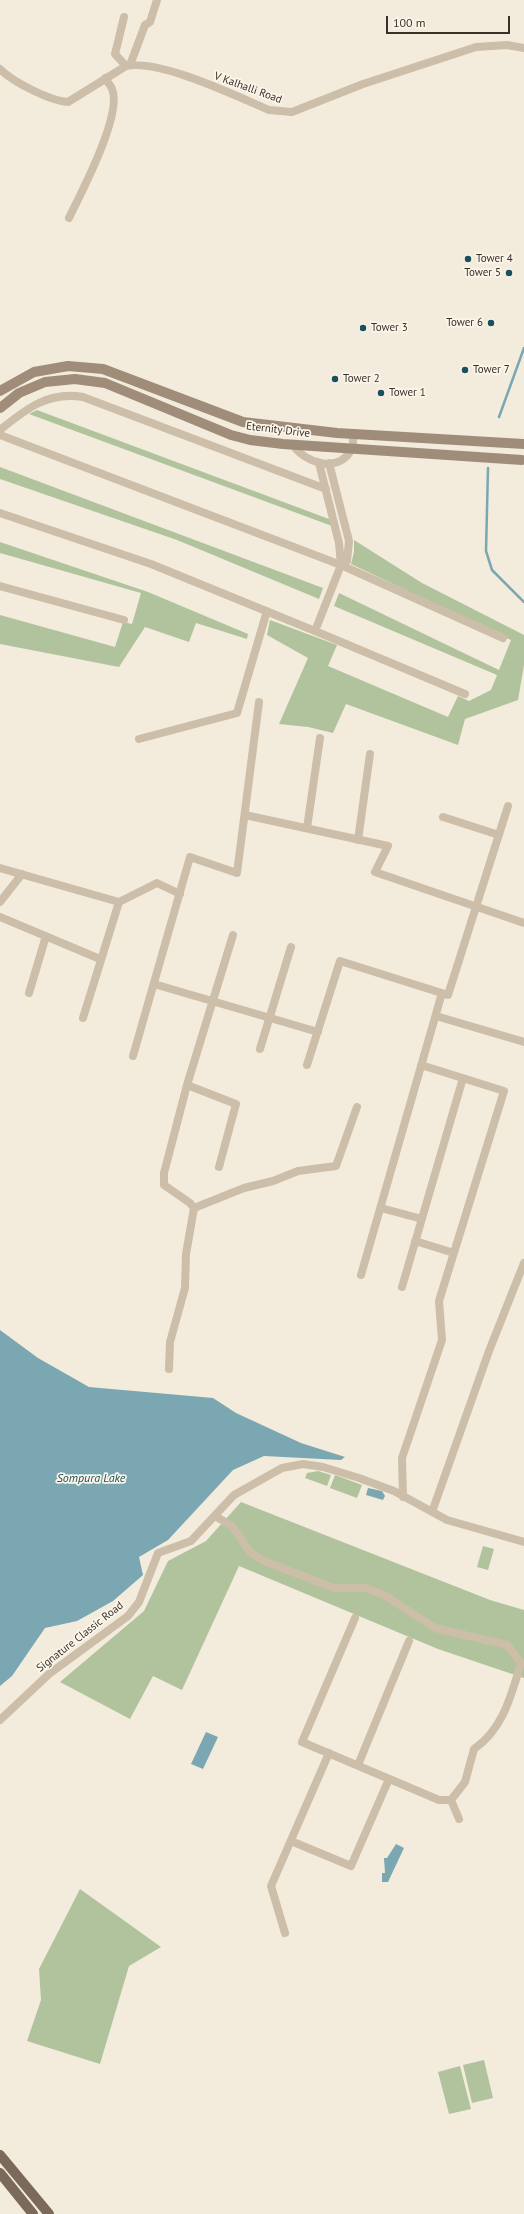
<!DOCTYPE html>
<style>
body{margin:0}
#map{position:relative;width:524px;height:2214px;overflow:hidden;background:#f3ecdd;font-family:"PT Sans",sans-serif}
canvas{display:block}
.scale{position:absolute;left:386px;top:16px;width:124px;height:18px;box-sizing:border-box;border:2px solid #393028;border-top:0;padding-left:5px;font-size:12px;line-height:14px;white-space:nowrap;color:#393028;-webkit-text-stroke:3px #fbf5ea;paint-order:stroke}
</style>
<div id="map">
<canvas width="524" height="2214"></canvas>
<div class="scale">100 m</div>
</div>
<script>
const g = document.querySelector('canvas').getContext('2d');
g.lineJoin = 'round';
function paint(path, color) {
  g.fillStyle = color;
  g.fill(path, 'evenodd');
}
function trace(path, color, width, dash) {
  g.strokeStyle = color;
  g.lineWidth = width;
  g.lineCap = dash ? 'butt' : 'round';
  g.setLineDash(dash || []);
  g.stroke(path);
}
function label(font, color, halo, rows, align = 'center') {
  g.font = font + ' "PT Sans",sans-serif';
  g.lineWidth = 3.5;
  g.setLineDash([]);
  g.textBaseline = 'middle';
  g.strokeStyle = halo;
  g.fillStyle = color;
  for (const [text, x, y, turn = 0] of rows) {
    g.save();
    g.translate(x, y);
    g.rotate((+turn || 0) * Math.PI / 180);
    g.textAlign = isNaN(turn) ? turn : align;
    if (halo) g.strokeText(text, 0, 0);
    g.fillText(text, 0, 0);
    g.restore();
  }
}
paint(new Path2D(`
 M37 410 329 519 332 526 29 414Z
 M0 467 323 588 319 599 177 540 0 479Z
 M354 540 422 583 524 635V665L518 700 465 719 458 745 346 704 333 733 308 727 279 724 308 658 267 635 270 620 337 645 328 666 448 717 458 696 469 701 491 690 497 675 334 606 339 593 499 670 511 640 351 564 354 552Z
 M0 542 148 592 248 634 247 639 196 623 189 642 145 627 119 667 0 644V615L115 647 123 622 132 624 141 593 0 553Z
 M318 1471 331 1475 327 1486 305 1478 307 1473Z
 M335 1475 362 1485 357 1498 330 1488Z
 M241 1502 490 1600 524 1610V1678L438 1649 239 1566 182 1690 153 1676 130 1719 60 1682 144 1611 168 1561 206 1541Z
 M483 1546 494 1549 488 1570 477 1567Z
 M80 1889 161 1947 129 1966 100 2064 27 2041 41 2000 39 1969Z
 M484 2060 493 2098 472 2103 463 2065Z
 M460 2066 471 2109 449 2114 438 2072Z`), '#b0c39c');
paint(new Path2D(`
 M0 1330 38 1358 89 1387 213 1398 236 1413 301 1443 345 1457 341 1460 264 1456 233 1470 168 1540 139 1557 143 1575 113 1601 77 1621 45 1628 12 1676 0 1686Z
 M368 1488 382 1491 385 1496 383 1500 366 1495Z
 M206 1732 218 1737 203 1769 191 1764Z
 M396 1844 404 1848 388 1882H382V1873H385L384 1858H387Z`), '#7aa7b2');
trace(new Path2D(`
 M499 417 524 348
 M488 468 486 551 492 570 524 602`), '#7aa7b2', 2.5);
trace(new Path2D(`
 M124 17 115 54 126 66
 M130 65 145 25 150 22 157 0
 M0 69C13 82 50 101 68 102L126 66C160 59 236 96 269 110L292 112 363 84 476 47 507 45 524 48
 M69 218C81 193 123 114 112 89 111 85 107 82 105 78
 M0 430C26 409 48 391 83 397L326 489
 M0 435 341 565 503 638
 M293 445C305 463 338 474 351 450 354 446 353 439 353 434
 M319 463 339 543 341 565 315 631 465 694
 M329 463 349 541 347 561 341 565
 M0 513 151 564 315 631
 M0 586 124 620
 M139 739 237 713 267 611
 M245 815 388 846 375 872 524 923
 M443 817 499 835
 M307 828 320 738
 M358 840 370 754
 M0 868 119 902 157 883 180 894
 M0 902 22 874
 M0 917 100 959
 M154 984 318 1032
 M29 993 46 936
 M436 1016 524 1042
 M83 1018 119 902
 M260 1049 291 947
 M133 1056 190 857 237 873 259 702
 M307 1065 340 961 448 995 508 806
 M187 1085 236 1104 219 1167
 M194 1208 244 1188 273 1181 298 1171 336 1166 357 1107
 M381 1208 422 1219
 M415 1241 454 1253
 M361 1275 442 993
 M402 1287 463 1078
 M169 1369 170 1342 185 1288 186 1254 194 1208 190 1203 164 1185V1173L187 1085 233 935
 M403 1497 402 1458 442 1340 439 1301 504 1091 421 1065
 M432 1512 489 1351 524 1263
 M215 1516 232 1526 250 1552 264 1561 334 1588H366L386 1596 435 1628 507 1645 521 1663C511 1696 503 1729 474 1749L465 1782 451 1800H439L302 1742 355 1618
 M0 1720 49 1674 128 1616 139 1602 158 1553 191 1541 234 1495 282 1468 303 1464 323 1467 359 1478 394 1491 447 1520 524 1542
 M358 1765 409 1641
 M451 1800 459 1819
 M291 1841 351 1866 389 1779
 M285 1933 271 1886 329 1753`), '#ccbea8', 8);
trace(new Path2D(`
 M0 391 34 372 68 366 103 369 243 422 337 433 524 444
 M0 408 19 393 45 382 75 379 105 383 231 435 250 440 283 444 522 460`), '#a08d79', 10);
trace(new Path2D(`
 M0 2155 49 2214
 M0 2173 33 2214`), '#7b6959', 10);
for (const [x, y, r, color] of [
 [468,259,4,"#1c4f5c"],
 [509,273,4,"#1c4f5c"],
 [491,323,4,"#1c4f5c"],
 [363,328,4,"#1c4f5c"],
 [465,370,4,"#1c4f5c"],
 [335,379,4,"#1c4f5c"],
 [381,393,4,"#1c4f5c"]
]) {
  const dot = new Path2D();
  dot.arc(x, y, r, 0, 2 * Math.PI);
  g.fillStyle = color;
  g.fill(dot);
  trace(dot, '#fbf5ea', 1.5);
}
label('11px', '#393028', '#fbf5ea', [
 ["V Kalhalli Road",248,88,20],
 ["Eternity Drive",278,430,7],
 ["Signature Classic Road",80,1637,-38]
]);
label('11px', '#393028', '#fbf5ea', [
 ["Tower 4",476,259],
 ["Tower 5",501,273,"right"],
 ["Tower 6",483,323,"right"],
 ["Tower 3",371,328],
 ["Tower 7",473,370],
 ["Tower 2",343,379],
 ["Tower 1",389,393]
], 'left');
label('italic 12px', '#1c4f5c', '#fbf5ea', [
 ["Sompura Lake",91,1479]
]);
</script>
